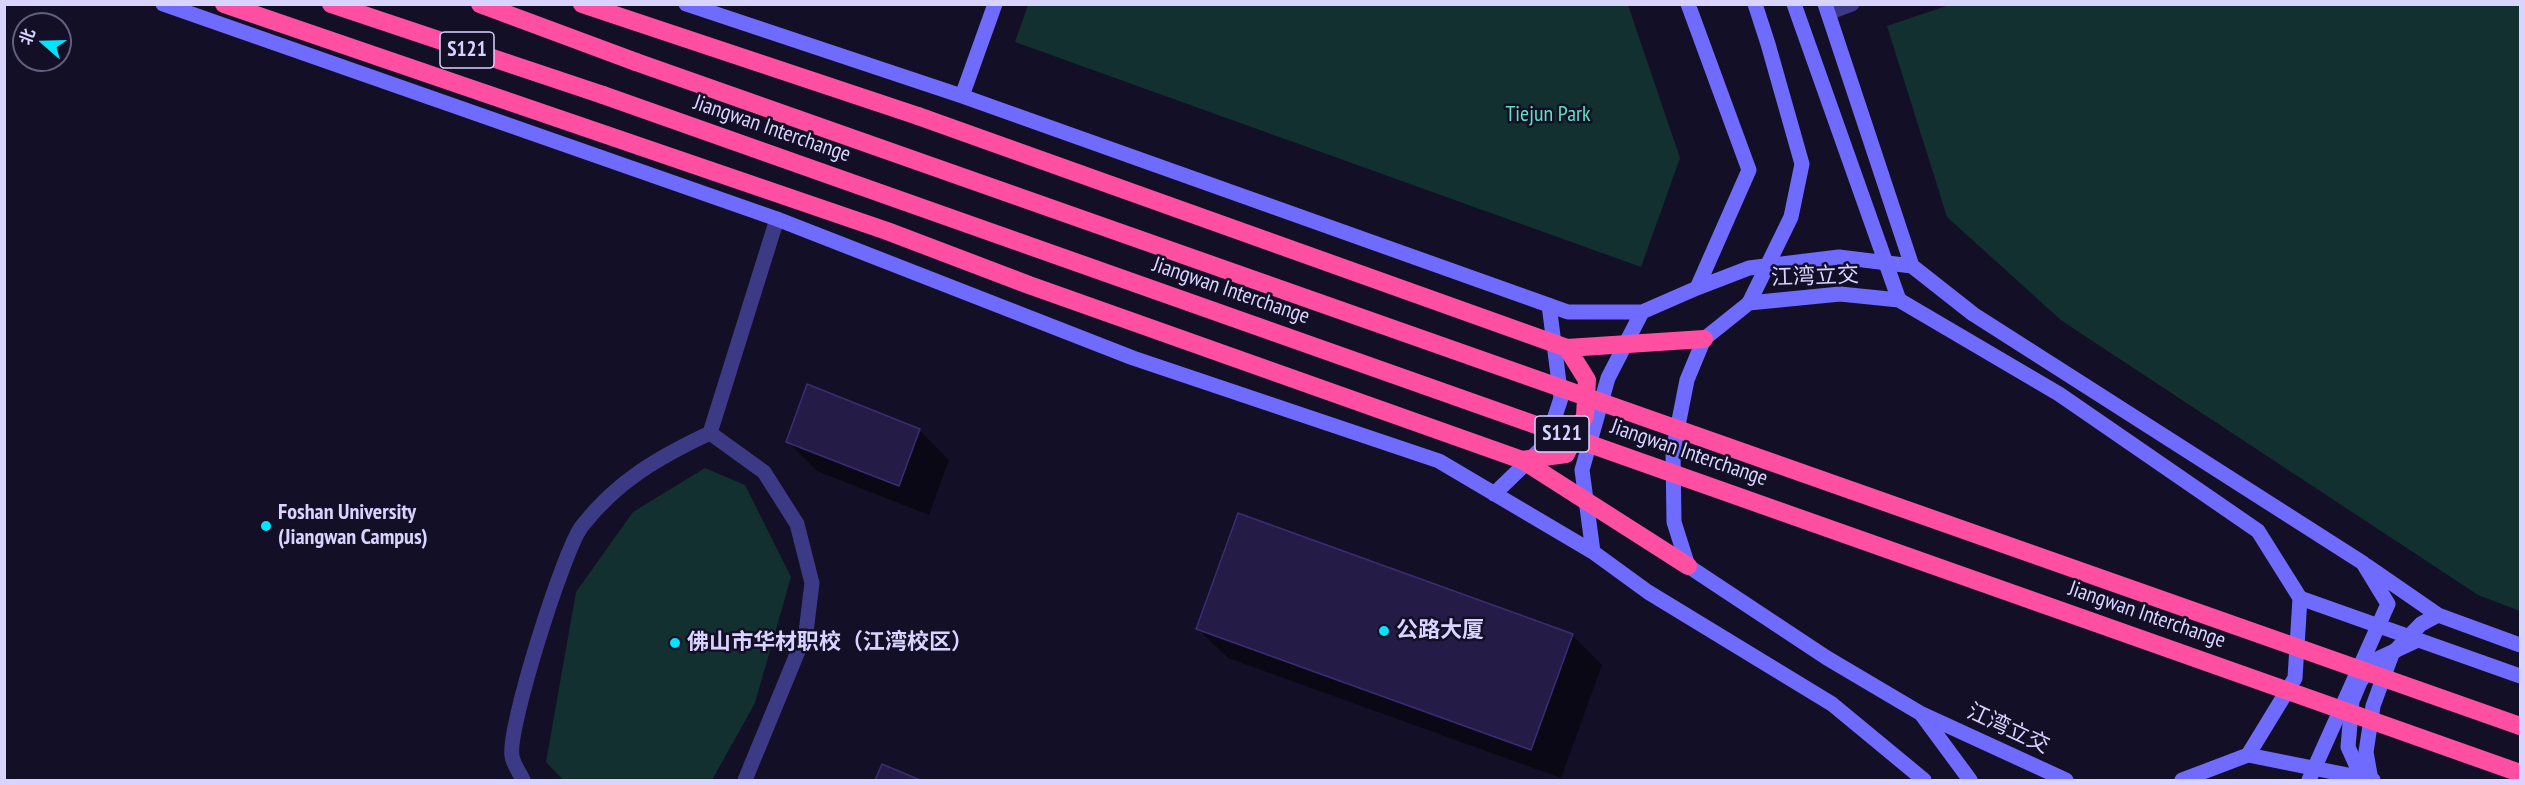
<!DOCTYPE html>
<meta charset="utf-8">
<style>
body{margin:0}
#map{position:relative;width:2525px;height:785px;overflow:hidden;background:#130f26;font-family:"PT Sans Narrow","Noto Sans SC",sans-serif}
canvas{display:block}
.frame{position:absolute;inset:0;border:6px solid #d9d4ff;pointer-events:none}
.north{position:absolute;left:12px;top:12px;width:60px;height:60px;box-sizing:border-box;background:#130f26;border:2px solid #625e7d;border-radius:50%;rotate:290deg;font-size:16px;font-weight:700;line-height:24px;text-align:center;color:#d9d4ff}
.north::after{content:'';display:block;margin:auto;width:21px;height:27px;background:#00e5ff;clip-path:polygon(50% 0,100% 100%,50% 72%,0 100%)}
</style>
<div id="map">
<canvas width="2525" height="785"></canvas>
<div class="frame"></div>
<div class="north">北</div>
</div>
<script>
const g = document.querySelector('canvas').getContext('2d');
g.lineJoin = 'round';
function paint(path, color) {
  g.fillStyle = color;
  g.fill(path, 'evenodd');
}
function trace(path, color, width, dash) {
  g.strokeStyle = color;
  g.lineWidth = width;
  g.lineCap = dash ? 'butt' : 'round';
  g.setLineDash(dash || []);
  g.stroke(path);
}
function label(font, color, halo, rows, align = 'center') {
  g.font = font + ' "PT Sans Narrow","Noto Sans SC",sans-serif';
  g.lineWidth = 5;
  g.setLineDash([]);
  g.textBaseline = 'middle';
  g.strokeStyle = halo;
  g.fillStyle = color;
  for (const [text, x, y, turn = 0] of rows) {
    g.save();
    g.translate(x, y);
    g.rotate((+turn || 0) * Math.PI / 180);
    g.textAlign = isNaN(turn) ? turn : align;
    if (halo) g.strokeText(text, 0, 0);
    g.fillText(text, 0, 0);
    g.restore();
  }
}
paint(new Path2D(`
 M1028 5H1628L1680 158 1641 267 1015 42Z
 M1949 5H2520V611L2478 595 2062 321 1947 217 1887 26Z
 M705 468 745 485 791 577 755 703 712 780H563L546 762 576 592 633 512Z`), '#12302f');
paint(new Path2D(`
 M919 430 949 460 929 515 817 471 787 441Z
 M1198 629 1572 635 1602 665 1561 778 1228 658Z
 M882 766 916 780H876Z`), '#0007');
const building = new Path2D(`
 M807 384 920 429 899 486 786 442Z
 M1238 513 1573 634 1531 750 1196 629Z
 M882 764 920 780H875Z`);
paint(building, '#241b47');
trace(building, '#3b2d73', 1.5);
trace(new Path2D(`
 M710 433 764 472 797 524 812 583 806 632 745 780
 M523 780C520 773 513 764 512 756 507 729 564 549 582 526 617 481 659 457 710 433L777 219`), '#3d3a85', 15);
trace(new Path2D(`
 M1828 13 1852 4`), '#3d3a85', 15);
trace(new Path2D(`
 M163 4 777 219 1133 358 1439 461 1593 552 1648 592 1832 704 1924 780
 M686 4 962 96 1568 312H1642
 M1688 4 1749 170 1697 288
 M1825 4 1912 266
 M962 96 995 4
 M1494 494 1546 444 1561 398 1549 305
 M1593 552 1582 470 1608 378 1642 312 1697 288 1749 268 1839 257 1912 266 1973 314 2363 563 2388 604 2309 780
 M2367 566 2438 615 2520 645
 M1922 715 1970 780
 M2066 780 1920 713 1827 658 1688 566 1674 522 1673 451 1687 380 1704 339 1749 303 1840 294 1899 300 2059 394 2258 531 2300 598 2295 678 2248 755 2182 780
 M2371 780 2366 752 2373 706 2392 654 2421 624 2438 615`), '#6f6bff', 15);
trace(new Path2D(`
 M224 4 887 231 1029 285 1522 460
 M331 4 603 95
 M480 4 636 62
 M582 4 918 116`), '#ff4fa3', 18);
trace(new Path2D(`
 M1794 4 1899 300
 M1749 303 1791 217 1802 164 1768 44 1755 4
 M2300 598 2520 676
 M2248 755 2373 780
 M2361 776 2348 747 2352 701 2360 682 2375 660 2418 640`), '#6f6bff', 15);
trace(new Path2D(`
 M636 62 2520 726
 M603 95 2520 773
 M918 116 1567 348 1704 339
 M1522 460 1688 566
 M1522 460 1566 454 1585 416 1587 380 1567 348`), '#ff4fa3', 18);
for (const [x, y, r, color] of [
 [266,526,6,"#00e5ff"],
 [1384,631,6,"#00e5ff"],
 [675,643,6,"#00e5ff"]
]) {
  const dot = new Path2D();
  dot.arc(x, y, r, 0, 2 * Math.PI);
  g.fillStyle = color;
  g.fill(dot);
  trace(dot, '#130f26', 2);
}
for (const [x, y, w] of [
 [467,50,54],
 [1562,434,54]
]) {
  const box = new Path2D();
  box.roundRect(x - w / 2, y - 18, w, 36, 4.5);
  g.fillStyle = '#130f26';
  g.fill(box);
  trace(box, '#d9d4ff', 1.5);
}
label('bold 21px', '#d9d4ff', null, [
 ["S121",467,50],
 ["S121",1562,434]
]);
label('22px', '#5fe0c0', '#130f26', [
 ["Tiejun Park",1548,115]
]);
label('22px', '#d9d4ff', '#130f26', [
 ["Jiangwan Interchange",772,129,19],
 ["江湾立交",1815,277,-2],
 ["Jiangwan Interchange",1231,291,19],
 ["Jiangwan Interchange",1689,453,19],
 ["Jiangwan Interchange",2147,615,19],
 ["江湾立交",2008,729,25]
]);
label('bold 22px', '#d9d4ff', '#130f26', [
 ["Foshan University",278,513],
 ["(Jiangwan Campus)",278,538],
 ["公路大厦",1396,631],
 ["佛山市华材职校（江湾校区）",687,643]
], 'left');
</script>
